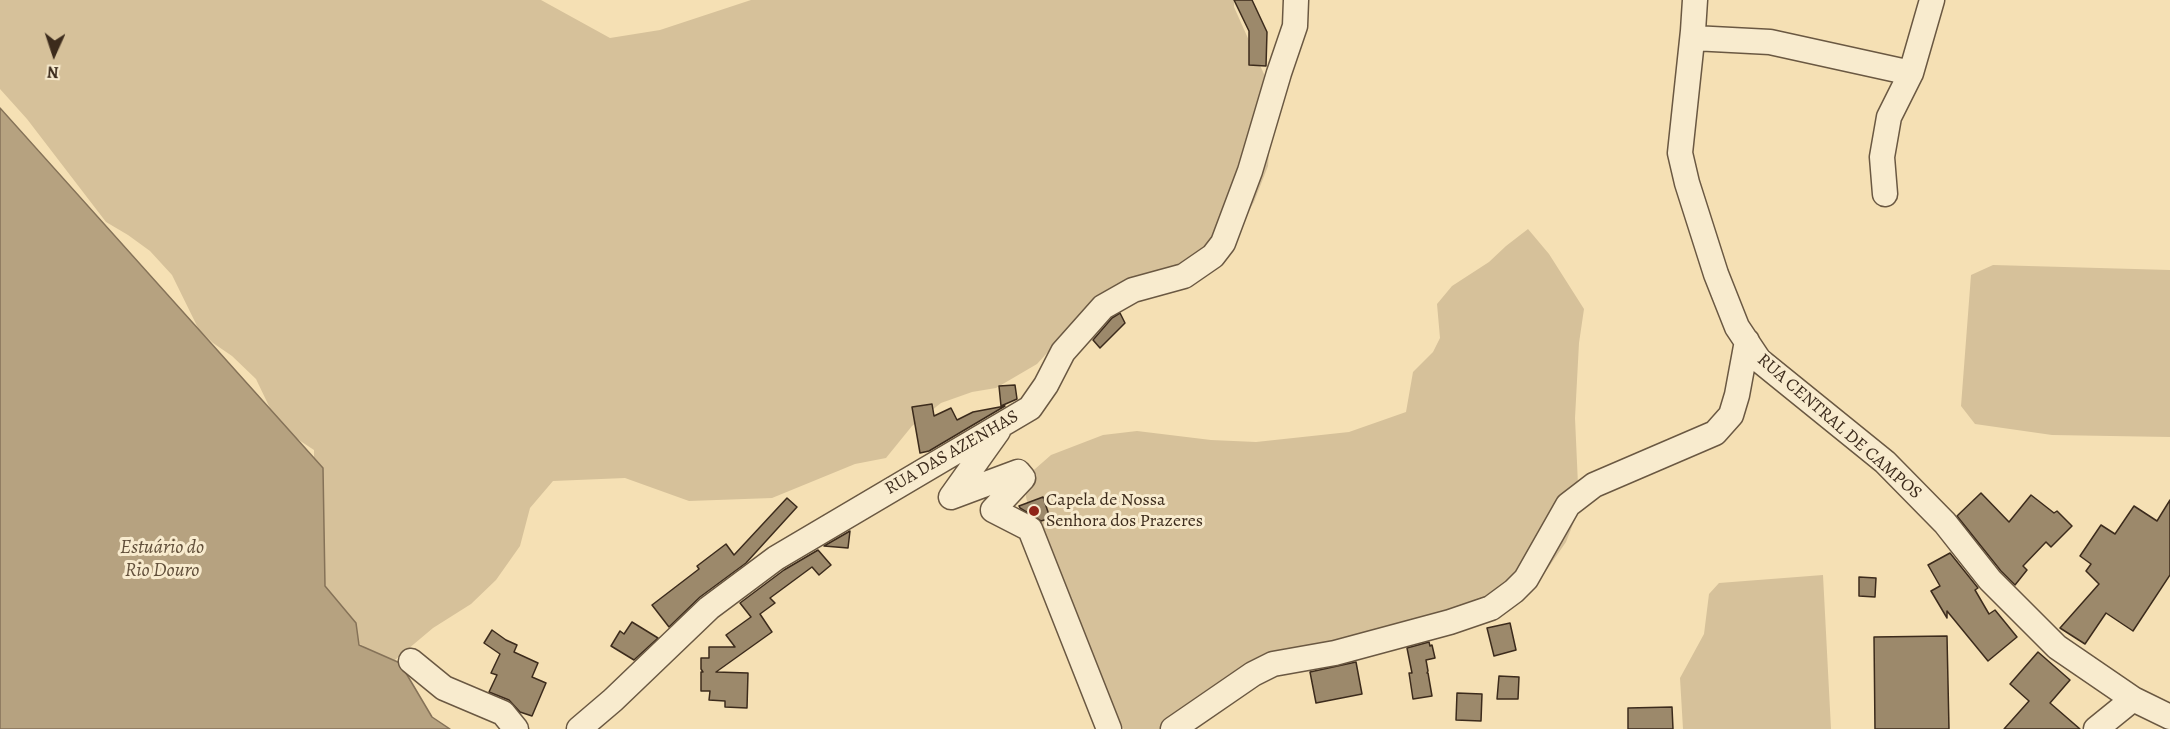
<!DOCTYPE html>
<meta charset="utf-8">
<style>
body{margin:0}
#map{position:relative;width:2170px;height:729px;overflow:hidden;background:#f5e0b4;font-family:Alegreya,serif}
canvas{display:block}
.north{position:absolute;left:24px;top:24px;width:60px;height:60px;-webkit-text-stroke:4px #f8ebce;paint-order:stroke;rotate:183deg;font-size:16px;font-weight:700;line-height:24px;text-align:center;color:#3c2b1c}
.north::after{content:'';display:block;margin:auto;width:21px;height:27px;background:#3c2b1c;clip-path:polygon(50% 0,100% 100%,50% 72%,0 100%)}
</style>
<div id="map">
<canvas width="2170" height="729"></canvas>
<div class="north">N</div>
</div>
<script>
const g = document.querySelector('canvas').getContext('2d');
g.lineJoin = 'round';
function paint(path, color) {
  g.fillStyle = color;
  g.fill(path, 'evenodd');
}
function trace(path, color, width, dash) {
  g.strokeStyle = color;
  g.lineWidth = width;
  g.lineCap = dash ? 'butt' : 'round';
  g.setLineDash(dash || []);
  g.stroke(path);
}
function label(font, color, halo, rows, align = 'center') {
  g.font = font + ' Alegreya,serif';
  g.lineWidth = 6;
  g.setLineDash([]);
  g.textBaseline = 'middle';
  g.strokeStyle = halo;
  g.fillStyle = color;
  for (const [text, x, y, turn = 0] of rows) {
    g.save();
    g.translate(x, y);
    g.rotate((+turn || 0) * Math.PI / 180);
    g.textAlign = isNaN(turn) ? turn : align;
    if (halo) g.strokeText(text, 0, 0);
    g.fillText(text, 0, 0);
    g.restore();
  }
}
paint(new Path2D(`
 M0 0H541L610 38 660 30 751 0H1234V7L1272 92 1271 122 1268 166 1254 202 1239 228 1217 256 1112 301 1058 341 1037 364 996 388 972 392 941 403 912 426 886 458 855 464 772 498 689 501 625 478 553 481 530 508 520 546 496 580 471 604 433 628 389 665C372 650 349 640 336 621 318 594 317 503 314 467V450L279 427 256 379 232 356 213 343 199 330 172 275 150 251 128 235 106 222 27 119 0 89Z
 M1528 229 1549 254 1584 309 1579 343 1575 418 1578 485 1577 514 1566 542 1535 587 1511 601 1247 671 1162 729H1124L1093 703 1038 546 1026 497 1027 476 1051 455 1103 435 1137 431 1211 440 1256 442 1349 432 1406 412 1413 372 1433 352 1440 338 1437 304 1452 286 1489 262 1506 246Z
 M1993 265 2170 270V437L2052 435 1975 424 1961 406 1971 275Z
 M1823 575 1831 729H1683L1680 678 1704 634 1709 594 1719 583Z`), '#d6c19a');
const water = new Path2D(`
 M0 108 323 468 325 586 356 623 359 645 400 663 432 717 450 729H0Z`);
paint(water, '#b6a280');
trace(water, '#857258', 1.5);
const building = new Path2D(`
 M1234 0H1252L1267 32 1266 66 1249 65V31Z
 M1120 313 1125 323 1100 348 1093 340 1112 318Z
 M1015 385 1017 399 1001 406 999 386Z
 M932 404 934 416 951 408 957 420 973 412 1005 406 929 451 920 453 912 407Z
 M1981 493 2009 522 2031 495 2054 513 2057 511 2072 526 2051 547 2046 542 2023 566 2027 570 2015 585 2001 571 1957 516Z
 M1043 497 1050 518 1041 521 1020 508 1019 506Z
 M787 498 797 507 746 563 700 597 669 627 652 605 699 569 697 566 726 544 734 555Z
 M2170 500V575L2133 631 2106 613 2085 644 2060 628 2099 584 2086 571 2091 564 2080 556 2101 525 2115 534 2134 506 2157 521Z
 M850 531 848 548 824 546Z
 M818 550 831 565 819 575 812 567 770 598 775 603 760 614 772 632 716 672 748 673 747 708 725 707V701L709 700 710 691H701V672H703L701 669V658H709V647H735L726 635 751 617 740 603 784 570Z
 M1950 553 1978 588 1975 590 1989 614 1995 610 2017 637 1988 661 1947 611V618L1931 591 1940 586 1928 565Z
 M1859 577 1876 578 1875 597 1859 596Z
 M632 622 658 638 634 660 611 646 620 631 624 634Z
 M1510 623 1516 650 1494 656 1487 628Z
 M492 630 506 640 517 645 514 652 538 663 532 677 546 683 532 716 520 712 509 700 489 692 497 675 491 673 500 654 484 643Z
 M1947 636 1949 729H1875L1874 637Z
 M1429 642 1430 646 1432 645 1435 658 1426 660 1428 671 1427 673H1428L1432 696 1413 699 1409 673H1412L1407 648Z
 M2038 652 2070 680 2050 703 2080 729H2004L2029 701 2010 684Z
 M1356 662 1362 694 1316 703 1310 672Z
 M1499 676 1519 677 1518 699H1497Z
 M1457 693 1482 694 1481 721 1456 720Z
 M1672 707 1673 729H1628V708Z`);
paint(building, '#9c896b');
trace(building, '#3c2b1c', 1.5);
const minor = new Path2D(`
 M1695 0 1693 31 1680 153 1687 183 1716 274 1737 327 1759 360 1885 462 1945 523 1990 580 2057 647 2133 699 2170 717
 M1693 38 1770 42 1911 73
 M1885 194 1882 157 1889 117 1911 73 1932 0
 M998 431 951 497 1018 472 1023 478 993 510 1030 529 1109 729
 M411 661 444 688 503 713 516 729
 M579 729 613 700 709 608 776 558 1030 408 1046 385 1063 352 1103 307 1133 290 1184 276 1213 256 1223 243 1250 171 1279 73 1295 26 1296 0
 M1173 729 1253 674 1273 664 1335 653 1450 622 1491 608 1514 591 1526 579 1568 505 1594 485 1715 433 1731 415 1737 395 1747 341
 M2096 729 2133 699`);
trace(minor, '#6a5842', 27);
trace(minor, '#f8ebce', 24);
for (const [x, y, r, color] of [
 [1034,511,6,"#8f2418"]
]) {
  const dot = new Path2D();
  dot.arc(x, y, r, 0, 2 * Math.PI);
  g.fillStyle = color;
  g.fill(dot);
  trace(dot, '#f8ebce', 2);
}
label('18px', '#3c2b1c', '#f8ebce', [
 ["RUA CENTRAL DE CAMPOS",1839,427,41],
 ["RUA DAS AZENHAS",952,453,-30]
]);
label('18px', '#3c2b1c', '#f8ebce', [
 ["Capela de Nossa",1046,501],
 ["Senhora dos Prazeres",1046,522]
], 'left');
label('italic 20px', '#614f3a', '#f8ebce', [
 ["Estuário do",162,548],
 ["Rio Douro",162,571]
]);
</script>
